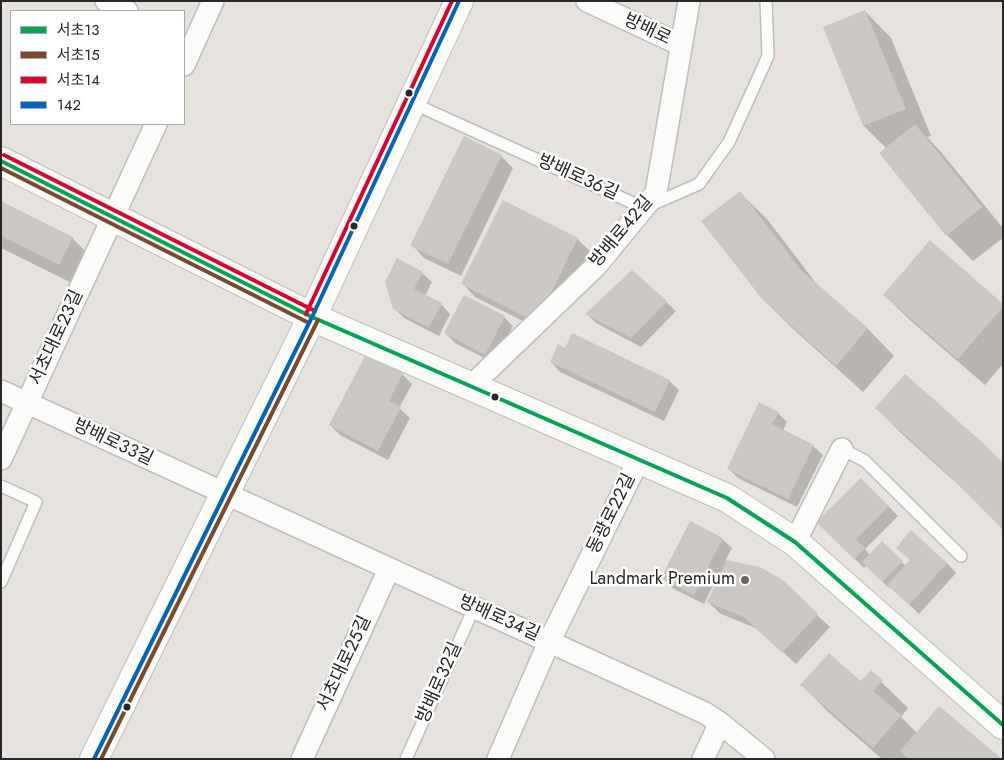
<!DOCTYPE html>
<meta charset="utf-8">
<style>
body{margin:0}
#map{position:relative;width:1004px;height:760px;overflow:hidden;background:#e6e2dd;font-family:Jost,"Noto Sans KR",sans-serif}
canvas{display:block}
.frame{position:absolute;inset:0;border:2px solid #272727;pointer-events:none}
.legend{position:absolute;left:10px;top:10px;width:175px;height:115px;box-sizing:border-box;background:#fff;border:1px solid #a9a9a9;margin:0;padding:6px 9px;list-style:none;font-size:15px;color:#272727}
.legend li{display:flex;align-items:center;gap:10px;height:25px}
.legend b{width:25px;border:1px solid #a9a9a9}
</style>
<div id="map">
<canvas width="1004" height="760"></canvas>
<div class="frame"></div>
<ul class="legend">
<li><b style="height:6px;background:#00a651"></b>서초13</li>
<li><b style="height:6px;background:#7a4b2a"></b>서초15</li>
<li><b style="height:6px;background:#e4002b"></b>서초14</li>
<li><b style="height:6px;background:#0065bd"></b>142</li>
</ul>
</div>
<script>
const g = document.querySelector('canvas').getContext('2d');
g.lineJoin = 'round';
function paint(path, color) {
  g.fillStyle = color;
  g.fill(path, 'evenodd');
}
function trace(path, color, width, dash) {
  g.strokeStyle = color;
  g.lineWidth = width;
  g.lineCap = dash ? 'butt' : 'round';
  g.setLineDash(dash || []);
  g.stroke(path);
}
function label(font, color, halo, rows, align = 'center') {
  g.font = font + ' Jost,"Noto Sans KR",sans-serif';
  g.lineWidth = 5;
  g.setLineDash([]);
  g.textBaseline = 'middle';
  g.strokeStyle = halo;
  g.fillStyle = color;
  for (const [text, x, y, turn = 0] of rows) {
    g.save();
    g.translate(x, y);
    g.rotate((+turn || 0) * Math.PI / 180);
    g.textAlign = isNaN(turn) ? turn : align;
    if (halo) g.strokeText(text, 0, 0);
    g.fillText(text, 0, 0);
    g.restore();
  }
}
paint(new Path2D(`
 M865 11 891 38 931 136 927 137 941 152 1003 228V238L973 261 947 235 886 148 864 126 824 28Z
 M501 156 513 168 461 276 424 258 412 245Z
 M740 193 767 219 819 287 868 329 894 356 863 392 791 327 763 299Z
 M1 202 72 238 99 264 86 290 1 248Z
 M577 239 590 251 562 308 539 329 475 297 463 284Z
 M632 272 676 311 641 347 596 323 587 314Z
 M422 273 432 282 425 296 441 304 450 314 439 336 404 318 394 308Z
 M884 295 1003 305V364L985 385 911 321Z
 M504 317 513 326 494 363 455 343 445 333Z
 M565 349 669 381 679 390 664 421 560 372 551 362Z
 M402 374 412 384 399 408 410 418 388 460 340 435 330 425Z
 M876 408 1003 464 972 497 903 435Z
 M778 413 787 422 783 431 813 446 823 455 797 507 738 478 729 469Z
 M861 479 898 516 865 549 870 555 882 543 906 566 947 563 956 573 919 614 890 586 889 588 866 566 864 568 818 522Z
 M722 539 732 548 725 561 760 568 817 615 830 627 796 664 758 629 721 614 708 602 721 574 719 573 704 604 672 588 663 578Z
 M871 672 908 708 901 717 917 733 1000 759H882L828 712 802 685 861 683Z`), '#0003');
paint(new Path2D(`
 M865 10 906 109 863 126 823 27Z
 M915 124 982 207 946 236 879 153Z
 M464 136 502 155 448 264 410 246Z
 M740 191 801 270 868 328 836 366 763 300 701 221Z
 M503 200 578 238 550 295 526 317 461 284Z
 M1 201 73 237 59 265 1 236Z
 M930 240 1003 304V307L958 359 883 295Z
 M397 258 423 272 414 289 442 303 429 328 393 309 385 282Z
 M632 270 667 301 631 338 585 314Z
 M464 295 505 316 485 355 444 333Z
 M572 333 670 380 655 412 550 362 558 344 565 348Z
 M366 354 403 373 389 401 401 407 378 451 329 425Z
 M905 374 982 442 1003 463V530L949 475 875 408Z
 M759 402 779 412 772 424 814 445 788 499 727 469Z
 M861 478 889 506 856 539 865 548 854 559 816 522Z
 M690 521 723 538 694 595 661 578Z
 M911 530 947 563 909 605 887 585 910 560 896 548Z
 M882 541 903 561 882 582 862 562Z
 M727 560 760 567 783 580 818 614 782 653 744 617 707 602Z
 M829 653 861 681 871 670 883 680 873 691 901 715 873 748 800 685Z
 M939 706 1002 759H909L900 751Z`), '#cbc8c4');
const lane = new Path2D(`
 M412 103 644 208 699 184 729 142 768 56 766 1
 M842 449 865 461 961 556
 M1 486 36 502 1 582
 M406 759 474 608`);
const street = new Path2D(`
 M106 1 127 11
 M587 1 681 45
 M184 65 213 1
 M471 386 596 266 656 193 689 1
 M1 391 705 713 720 723 764 759
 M1 459 156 124
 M795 542 842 449
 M302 759 389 569
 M498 759 549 642 639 459
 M703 759 720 723`);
const secondary = new Path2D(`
 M1 161 312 317 727 498 795 542 1003 725
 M94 759 312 317 459 1`);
trace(lane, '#bfbebe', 14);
trace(street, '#bfbebe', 24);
trace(secondary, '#bfbebe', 30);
trace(lane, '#fbfbfa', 11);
trace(street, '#fbfbfa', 21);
trace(secondary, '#fbfbfa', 28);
trace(new Path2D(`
 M1 161 312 317 727 498 795 542 1003 725`), '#00a651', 4);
trace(new Path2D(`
 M1 168 309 323
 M101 759 318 320`), '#7a4b2a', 4);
trace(new Path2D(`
 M4 155 315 311
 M306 314 452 1`), '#e4002b', 4);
trace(new Path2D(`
 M94 759 312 317 459 1`), '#0065bd', 4);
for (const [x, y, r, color] of [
 [409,93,4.5,"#272727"],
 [354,226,4.5,"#272727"],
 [495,397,4.5,"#272727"],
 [745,580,5,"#6a6867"],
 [127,707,4.5,"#272727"]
]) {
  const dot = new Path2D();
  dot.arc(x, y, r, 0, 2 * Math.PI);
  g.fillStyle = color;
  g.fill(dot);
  trace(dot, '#fff', 2);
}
label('18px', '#272727', '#fff', [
 ["방배로",647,30,25],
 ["방배로36길",578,178,24],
 ["방배로42길",622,232,-50],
 ["서초대로23길",57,338,-65],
 ["방배로33길",113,443,25],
 ["동광로22길",612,514,-64],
 ["방배로34길",499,619,24],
 ["서초대로25길",345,664,-65],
 ["방배로32길",440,683,-66]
]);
label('18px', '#272727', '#fff', [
 ["Landmark Premium",735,580]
], 'right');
</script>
